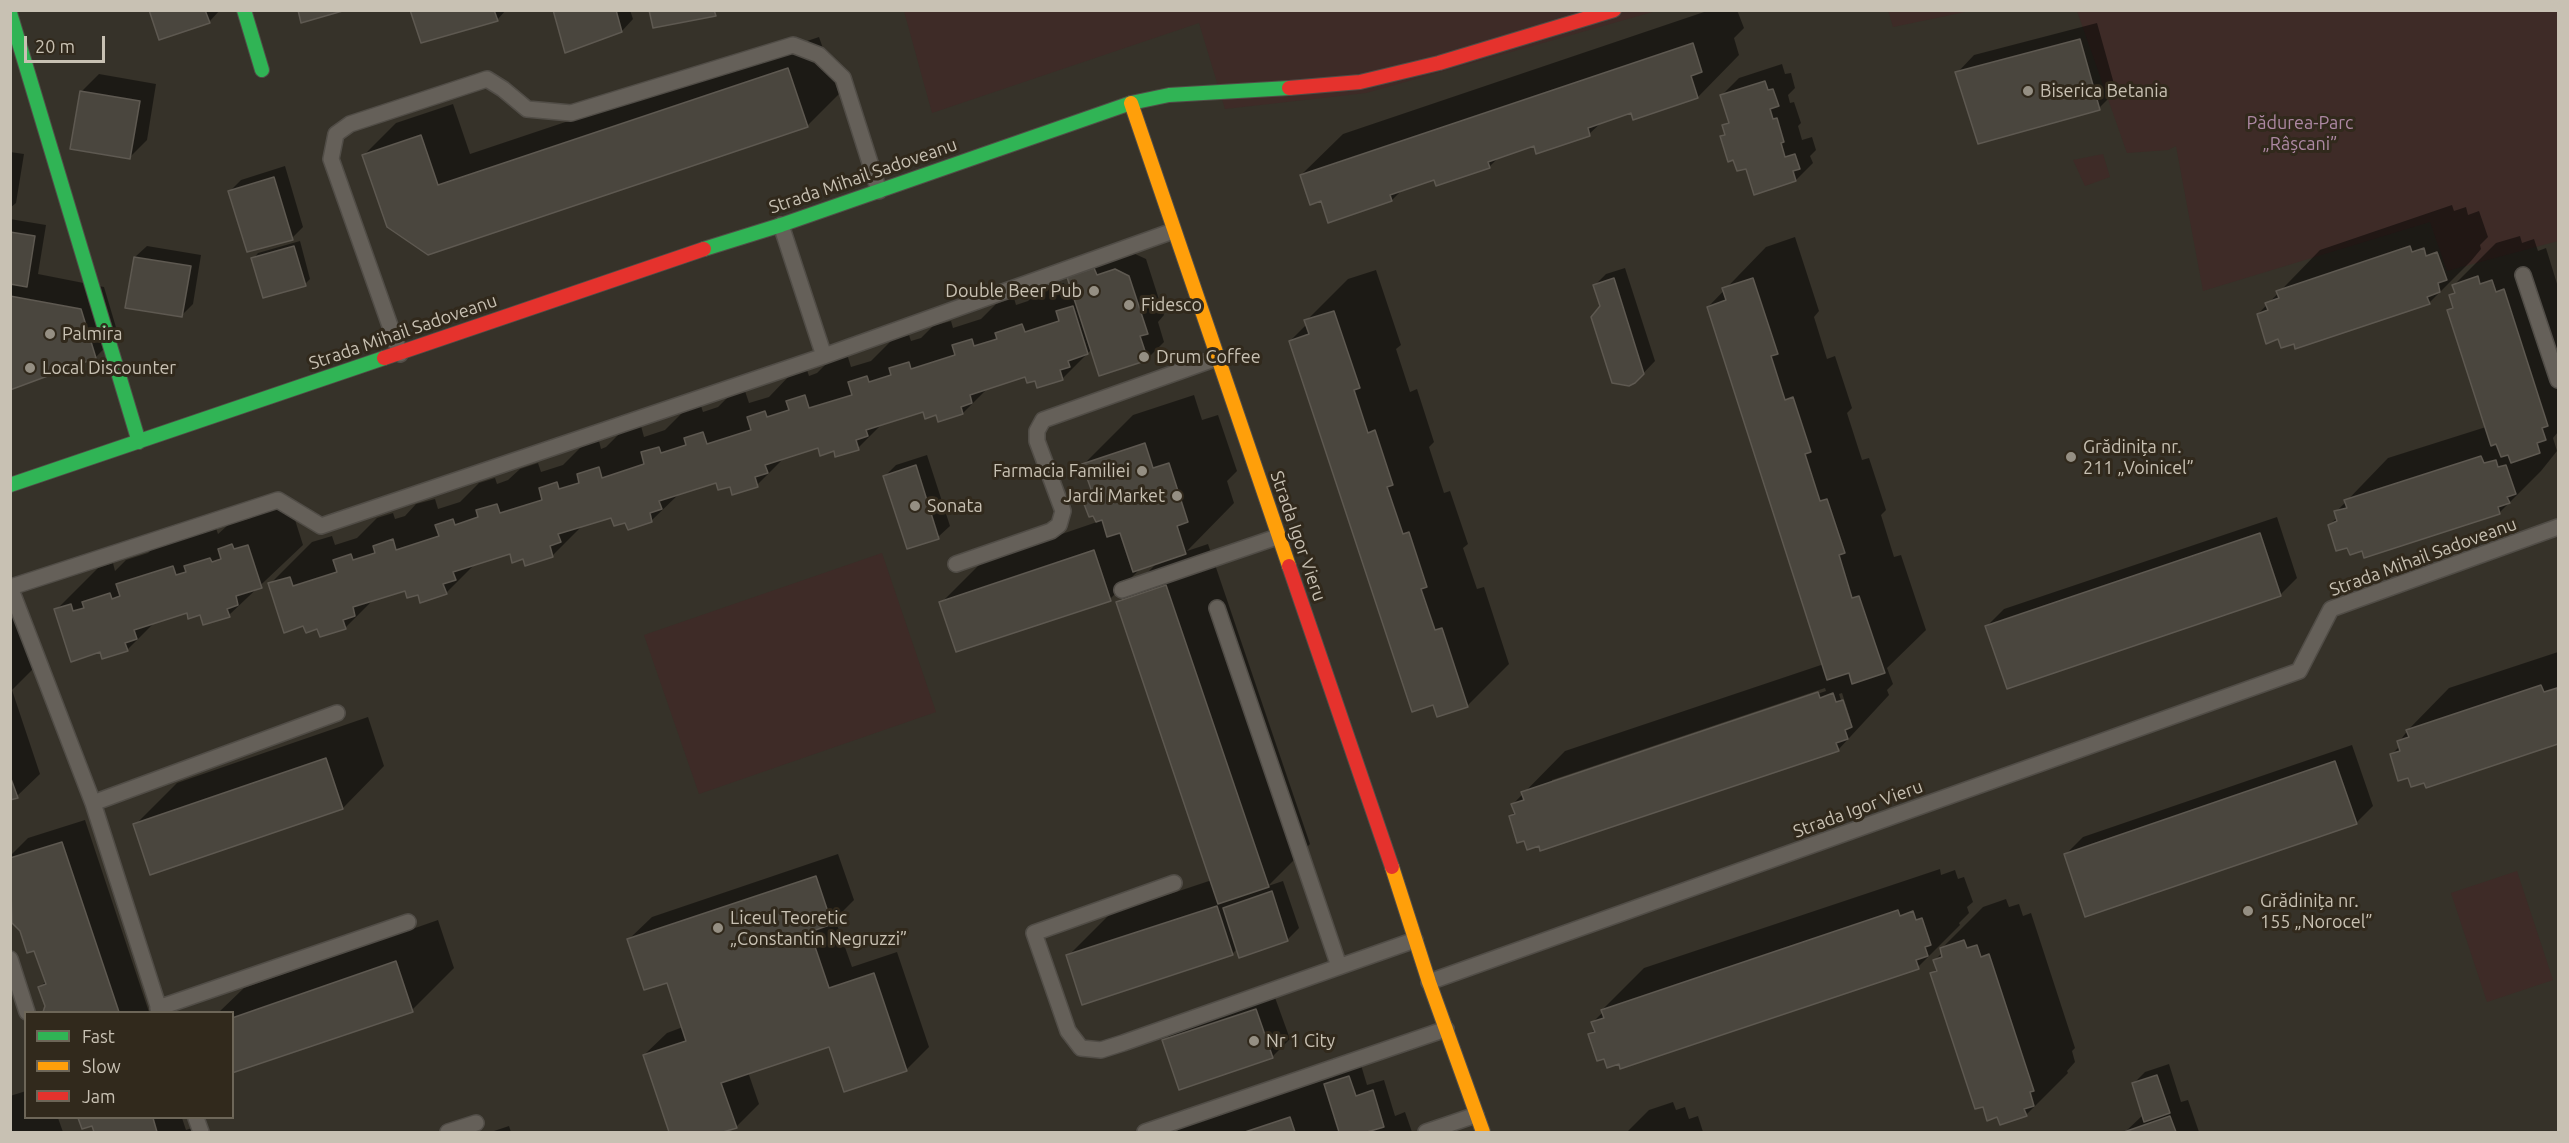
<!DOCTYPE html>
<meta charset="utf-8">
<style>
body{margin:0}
#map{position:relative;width:2569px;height:1143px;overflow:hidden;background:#363229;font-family:Ubuntu,sans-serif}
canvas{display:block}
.frame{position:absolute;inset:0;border:12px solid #c8c1b3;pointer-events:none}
.legend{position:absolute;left:24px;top:1011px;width:210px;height:108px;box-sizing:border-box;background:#31291c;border:2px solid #6d6658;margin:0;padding:8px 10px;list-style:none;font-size:18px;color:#c8c1b3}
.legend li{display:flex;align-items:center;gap:12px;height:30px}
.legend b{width:30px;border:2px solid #6d6658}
.scale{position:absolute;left:24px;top:36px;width:81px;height:27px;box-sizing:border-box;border:3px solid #c8c1b3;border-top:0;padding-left:8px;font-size:18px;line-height:21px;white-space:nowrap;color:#c8c1b3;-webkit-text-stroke:4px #31291c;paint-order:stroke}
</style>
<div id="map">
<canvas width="2569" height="1143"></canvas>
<div class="frame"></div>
<ul class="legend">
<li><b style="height:8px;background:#30b455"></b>Fast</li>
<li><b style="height:8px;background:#ff9f0a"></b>Slow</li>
<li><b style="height:8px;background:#e5322d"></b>Jam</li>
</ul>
<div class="scale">20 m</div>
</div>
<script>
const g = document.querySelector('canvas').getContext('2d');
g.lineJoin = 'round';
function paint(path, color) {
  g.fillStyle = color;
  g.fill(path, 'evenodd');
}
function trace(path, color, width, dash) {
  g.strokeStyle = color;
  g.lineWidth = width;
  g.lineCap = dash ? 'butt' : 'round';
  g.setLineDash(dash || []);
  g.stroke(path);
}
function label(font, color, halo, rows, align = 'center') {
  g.font = font + ' Ubuntu,sans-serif';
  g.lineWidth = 6;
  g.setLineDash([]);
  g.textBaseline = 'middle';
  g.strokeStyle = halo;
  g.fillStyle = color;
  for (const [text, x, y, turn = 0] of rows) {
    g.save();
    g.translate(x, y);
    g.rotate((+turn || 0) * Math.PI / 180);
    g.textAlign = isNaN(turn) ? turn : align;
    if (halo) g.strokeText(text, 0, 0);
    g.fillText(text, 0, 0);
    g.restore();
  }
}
paint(new Path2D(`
 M1888 10H1970V11L1893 27Z
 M904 11H1656L1366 93 1225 109 1199 23 932 113Z
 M2077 11H2558V241L2447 271 2430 222 2203 291 2176 146 2168 150 2127 153Z
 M2103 154 2110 177 2085 186 2073 160Z
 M882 553 936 712 699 794 644 635Z
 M2517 871 2553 980 2487 1002 2451 893Z`), '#3e2b27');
paint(new Path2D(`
 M151 10H220L209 22Z
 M412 10H506L497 20Z
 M554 10H630L633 19 622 31Z
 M1710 10H1737L1744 28 1734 38 1739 55 1698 97 1632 111 1602 122 1589 134 1535 144 1500 156 1489 167 1435 178 1403 189 1392 200H1322L1301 175 1343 134Z
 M2097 23 2116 91 2099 108 1957 73 1974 55Z
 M819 37 839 94 807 126 388 226 364 155 396 123 453 104 470 154Z
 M1782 64 1785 74 1791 73 1795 88 1788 95 1790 103 1794 102 1801 123 1798 126 1802 140 1812 137 1816 150 1810 156 1813 163 1796 180 1747 167 1722 137 1726 132 1724 126 1730 120 1722 95 1739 78Z
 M99 74 156 84 147 140 130 157 81 92Z
 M10 152 24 154 16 203 10 208Z
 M285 166 303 227 292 238 229 192 241 180Z
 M2452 205 2454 211 2466 207 2468 215 2479 211 2488 237 2480 245 2481 249 2471 261 2429 303 2295 342 2279 337 2258 314 2320 250Z
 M10 219 46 225 38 274 104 287 118 334 96 357 10 388Z
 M2520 236 2522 243 2534 239 2538 251 2546 248 2558 287V432L2553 438 2557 451 2541 471 2499 513 2363 549 2348 546 2329 525 2338 517 2336 512 2388 458 2486 427 2449 310 2454 305 2451 295 2456 290 2454 285 2496 243Z
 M1795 237 1819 311 1814 317 1827 359 1835 356 1852 408 1847 413 1862 460 1869 458 1886 510 1881 515 1894 557 1901 555 1926 630 1887 668 1893 684 1887 690 1889 695 1838 750 1540 844 1510 816 1516 811 1513 804 1565 751 1824 664 1708 307 1766 247ZM1825 688 1826 691 1552 783V780ZM1842 693 1851 721H1848L1839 694Z
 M300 241 310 279 305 284 253 259 258 253Z
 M147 246 201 255 193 304 182 315 135 257Z
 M1133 253 1146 259 1164 315 1158 322 1164 342 1147 359 1092 349 1062 379H1036L1026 375 989 387 963 413 937 414 924 410 884 422 858 448 835 450 819 446 785 457 757 485H731L717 481 680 493 651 521H626L612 516 583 525 552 556 524 557 511 552 475 564 446 593H419L406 589 374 599 345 628 318 627 304 624 270 584 312 542 332 536 335 545 357 538 377 518 393 513 395 519 405 516 416 504 435 499 438 509 460 502 479 483 495 478 497 484 508 480 520 469 538 463 541 472 563 465 582 446 599 441 601 449 606 447 620 433 641 426 644 437 665 430 684 411 701 406 703 412 718 407 728 397 745 391 749 403 769 397 790 375 807 370 809 376 817 373 830 360 847 354 851 367 871 361 892 340 909 335 911 341 921 338 933 326 951 321 953 328 981 319 996 304 1014 298 1016 305 1028 301 1038 291 1064 283 1066 291 1073 289 1069 277 1086 260Z
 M1625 268 1655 361 1635 382 1595 285 1606 274Z
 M1376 270 1401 345 1396 349 1410 392 1417 389 1434 442 1429 447 1444 493 1450 491 1468 544 1463 548 1477 589 1484 587 1509 664 1467 706 1290 341 1307 324 1306 321 1348 279Z
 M1194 395 1202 420 1218 415 1237 471 1227 481 1234 503 1187 551 1208 544 1310 844 1268 886 1283 881 1299 928 1287 940 1238 948 1232 954 1068 956 1110 914 1212 880 1118 602 1158 562 1142 567 1110 599 941 603 983 561 1097 522 1094 514 1086 504 1089 501 1087 494 1092 489 1084 464 1133 415Z
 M927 455 950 526 938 537 885 476 896 465Z
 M290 504 303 545 229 615 188 612 155 622 127 650H101L56 610 98 568 113 563 115 571 126 560 148 553 159 542 215 525 218 534 228 525 251 518 261 507Z
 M2277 517 2297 578 2280 595 1987 626 2004 609Z
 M22 608 35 667 12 690 40 774 17 796 10 799V612Z
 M2558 652V743L2427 786 2425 781 2409 776 2391 755 2400 746 2399 742 2408 730 2449 688Z
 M368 717 384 766 343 808 135 825 177 783Z
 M2352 745 2373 806 2356 823 2065 855 2083 837Z
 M85 820 149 1012H44L46 1006 40 987 46 981 35 949 13 922 10 913V856L28 838Z
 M838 854 854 900 835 919 852 967 897 952 929 1047 906 1070 830 1045 748 1072 759 1104 736 1127 718 1132H670L644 1055 667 1033 683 1027 668 981 629 939 652 917Z
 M1940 869 1941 875 1955 870 1958 879 1964 877 1973 902 1967 907 1969 913 1959 923 1960 925 1918 967 1620 1062 1590 1034 1595 1029 1593 1022 1603 1012 1602 1010 1644 968Z
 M2006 899 2009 907 2019 904 2023 916 2031 913 2075 1048 2072 1051 2075 1062 2067 1071 2068 1073 2026 1115 1932 974 1937 968 1935 960 1942 953 1941 949 1983 907Z
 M438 920 454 968 412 1010 232 1071V1012H219L244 988Z
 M1273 992 1290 1039 1272 1057 1164 1041 1181 1024Z
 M2169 1064 2181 1102 2188 1100 2199 1132H2125L2143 1115 2134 1083 2145 1072Z
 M1361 1065 1367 1085 1384 1080 1395 1116 1405 1112 1412 1132H1176L1181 1127 1333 1077 1337 1073Z
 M26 1091V1118H58L63 1132H10V1096Z
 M1673 1102 1676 1110 1685 1107 1689 1119 1698 1116 1703 1132H1627L1649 1110Z
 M79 1118H182L186 1130 204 1124 207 1132H96L93 1124 83 1127Z
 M509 1126 511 1132H491Z`), '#0007');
const building = new Path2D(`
 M149 10H205L210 23 159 40Z
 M298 10H346L301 23Z
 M410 10H494L498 21 421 43Z
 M553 10H616L622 32 565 53Z
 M649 10H714L716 16 653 28Z
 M2080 39 2100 110 1978 144 1955 72Z
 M1693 43 1702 72 1691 76 1698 98 1633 120 1631 113 1588 128 1590 136 1536 154 1534 146 1488 162 1490 168 1436 186 1434 180 1390 195 1392 201 1328 223 1321 201 1310 205 1300 175Z
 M788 68 808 127 428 255 387 227 362 155 421 135 438 185Z
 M1765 81 1768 90 1773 89 1779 106 1770 109 1773 119 1777 118 1784 142 1781 143 1785 157 1795 154 1800 169 1793 171 1796 181 1754 195 1746 169 1737 171 1733 160 1728 162 1720 136 1725 135 1722 125 1729 123 1720 95Z
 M80 91 140 101 130 159 70 149Z
 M274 177 293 240 247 252 228 191Z
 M10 232 35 236 27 287 10 284Z
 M294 246 306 286 263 298 251 258Z
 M2410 246 2412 252 2424 248 2426 256 2437 252 2447 280 2438 283 2440 292 2427 297 2430 304 2295 349 2294 344 2281 348 2278 339 2266 344 2257 314 2268 310 2265 303 2279 298 2276 291Z
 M134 257 191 266 182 317 125 308Z
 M1094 268 1097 275 1115 269 1129 276 1148 334 1140 336 1148 360 1099 376 1067 277Z
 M2478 276 2480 284 2492 280 2496 292 2504 289 2548 426 2542 428 2546 440 2537 443 2540 453 2511 463 2508 455 2501 457 2496 444 2491 446 2447 310 2453 308 2449 295 2455 293 2452 285Z
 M1614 278 1644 374 1635 383 1629 386 1612 383 1591 317 1600 306 1593 285Z
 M1753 278 1778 354 1771 356 1785 400 1793 397 1811 452 1805 454 1820 501 1827 499 1845 553 1839 555 1852 598 1859 596 1885 673 1852 684 1849 673 1827 680 1707 307 1726 300 1722 288Z
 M10 296 81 309 96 358 10 390Z
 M1073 306 1088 354 1068 361 1070 367 1060 370 1063 380 1037 388 1035 381 1027 383 1025 377 970 395 972 403 961 407 963 414 938 422 936 415 925 419 923 412 866 430 868 436 856 440 859 450 835 457 834 451 820 456 818 448 765 465 768 473 755 477 758 487 732 495 730 487 718 490 716 483 659 501 662 509 650 513 652 522 628 530 625 523 614 526 611 518 558 534 561 542 550 546 553 557 525 566 523 559 512 563 510 554 453 572 456 580 443 584 447 594 420 603 418 595 407 598 405 591 353 607 355 616 343 620 346 629 320 637 317 629 306 633 303 626 284 633 268 583 290 577 293 586 337 572 333 560 351 554 353 560 375 553 373 546 393 539 396 550 439 536 435 525 453 519 455 525 478 517 476 510 497 504 500 513 542 500 539 488 557 482 559 489 579 483 577 474 599 467 602 478 644 464 641 452 659 447 661 453 686 445 684 438 703 432 707 444 751 430 747 417 765 411 767 417 789 410 786 401 805 395 809 408 852 395 848 382 867 376 869 382 891 375 889 368 909 362 911 369 955 355 952 345 972 339 974 346 997 339 995 333 1022 324 1025 332 1059 321 1056 311Z
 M1334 311 1360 388 1354 390 1368 433 1375 430 1393 485 1387 487 1403 534 1409 532 1427 587 1421 589 1435 630 1442 628 1468 707 1437 717 1433 705 1412 712 1289 341 1309 334 1304 320Z
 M1145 443 1153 468 1169 463 1188 522 1177 526 1186 554 1133 572 1120 533 1107 537 1102 520 1096 522 1093 516 1089 517 1084 504 1088 502 1086 494 1092 492 1082 464Z
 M2481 456 2484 463 2496 460 2498 467 2506 465 2516 494 2507 497 2510 503 2498 507 2500 514 2364 558 2362 551 2350 555 2347 548 2336 551 2328 525 2337 521 2334 511 2347 508 2344 500Z
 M916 465 939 539 907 549 883 476Z
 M2260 533 2281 596 2007 689 1985 626Z
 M232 544 234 549 248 545 262 588 236 596 238 605 227 609 230 617 203 625 200 615 188 619 187 613 134 630 137 639 125 643 128 651 102 659 100 652 71 662 54 609 71 604 73 611 84 608 82 602 110 593 112 599 120 596 116 584 173 566 176 575 186 572 184 566 210 558 212 562 221 559 218 549Z
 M1094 550 1111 601 956 652 939 602Z
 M1166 585 1269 887 1218 904 1116 602Z
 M2541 685 2544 692 2557 688 2558 693V744L2426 788 2424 783 2411 787 2408 778 2398 781 2390 754 2400 751 2397 741 2409 737 2406 730Z
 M1818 692 1820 698 1833 693 1836 702 1843 700 1852 727 1845 730 1848 739 1836 743 1839 751 1540 851 1539 846 1527 850 1524 841 1517 843 1509 816 1515 814 1511 804 1524 800 1521 792Z
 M326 758 343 809 150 875 133 824Z
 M2335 761 2357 824 2085 917 2064 854Z
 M10 776 18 798 10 800Z
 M62 842 119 1012H43L45 1006 38 987 46 984 34 951 27 953 20 931 12 923 10 858Z
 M816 876 832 924 810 932 829 988 874 973 907 1071 844 1092 829 1047 721 1083 737 1128 723 1132H669L643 1055 686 1041 667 983 644 990 627 939Z
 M1272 891 1288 941 1239 958 1223 908Z
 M1217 906 1233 955 1082 1005 1066 955Z
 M1898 910 1900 916 1913 911 1916 920 1922 918 1931 945 1925 947 1928 956 1916 960 1919 969 1620 1069 1619 1064 1607 1068 1604 1059 1597 1061 1588 1034 1595 1032 1591 1022 1604 1018 1601 1010Z
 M1964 940 1967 948 1977 945 1981 957 1989 954 2034 1091 2030 1092 2034 1106 2024 1109 2027 1116 2000 1125 1997 1117 1987 1121 1983 1107 1975 1109 1930 973 1937 971 1933 960 1942 957 1940 948Z
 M396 961 413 1012 232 1073V1018Z
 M1256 1009 1273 1058 1179 1090 1162 1040Z
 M2157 1075 2170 1113 2144 1122 2132 1083Z
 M1349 1076 1356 1096 1373 1090 1384 1127 1367 1132H1339L1324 1084Z
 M2170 1116 2176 1132H2124Z
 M1290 1117 1295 1132H1245Z
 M78 1118H153L157 1132H94L92 1126 82 1129Z`);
paint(building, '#4a463e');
trace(building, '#5e5951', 1.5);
const lane = new Path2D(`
 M781 225 824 356
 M2523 275 2558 380
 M400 354 331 159 336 134 350 124 487 79 503 89 527 109 571 113 793 45 819 55 843 78 879 191
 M956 564 1051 531 1059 525 1063 511 1037 441V431L1043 420 1217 358
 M10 587 93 803 160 1012
 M11 587 278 500 321 526 824 356 1173 231
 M1122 590 1277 537
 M1217 608 1339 966
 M93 803 337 713
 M1174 883 1034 933 1068 1031 1081 1048 1101 1050 1123 1043 1415 940
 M10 959 27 1012
 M1429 982 2299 671 2331 609 2558 527
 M158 1008 408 922
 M196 1118 201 1132
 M448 1132 476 1123
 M1145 1132 1446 1029
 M1426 1132 1476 1115`);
const fast = new Path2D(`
 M244 10 262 70
 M10 13 139 442
 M704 249 781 225 1131 103 1169 95 1289 88
 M10 485 384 358`);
const slow = new Path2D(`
 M1131 103 1289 566
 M1392 867 1429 982 1483 1132`);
const jam = new Path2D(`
 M1289 88 1360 82 1439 63 1614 10
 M384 358 704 249
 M1289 566 1392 867`);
trace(lane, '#514d47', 18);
trace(fast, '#514d47', 16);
trace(slow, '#514d47', 16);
trace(jam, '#514d47', 16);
trace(lane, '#656059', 15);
trace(fast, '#30b455', 14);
trace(slow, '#ff9f0a', 14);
trace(jam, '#e5322d', 14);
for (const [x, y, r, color] of [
 [2028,91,6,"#958f83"],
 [1094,291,6,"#958f83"],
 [1129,305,6,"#958f83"],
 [50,334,6,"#958f83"],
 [1144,357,6,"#958f83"],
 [30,368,6,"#958f83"],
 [2071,457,6,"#958f83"],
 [1142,471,6,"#958f83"],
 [1177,496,6,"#958f83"],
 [915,506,6,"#958f83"],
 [2248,911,6,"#958f83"],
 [718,928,6,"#958f83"],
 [1254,1041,6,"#958f83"]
]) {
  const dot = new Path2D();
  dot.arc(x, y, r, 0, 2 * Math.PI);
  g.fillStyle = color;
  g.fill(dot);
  trace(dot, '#31291c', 2);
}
label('18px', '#c8c1b3', '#31291c', [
 ["Biserica Betania",2040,91],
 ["Double Beer Pub",1082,291,"right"],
 ["Fidesco",1141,305],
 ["Palmira",62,334],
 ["Drum Coffee",1156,357],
 ["Local Discounter",42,368],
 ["Grădinița nr.",2083,447],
 ["211 „Voinicel”",2083,468],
 ["Farmacia Familiei",1130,471,"right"],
 ["Jardi Market",1165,496,"right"],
 ["Sonata",927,506],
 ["Grădinița nr.",2260,901],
 ["155 „Norocel”",2260,922],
 ["Liceul Teoretic",730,918],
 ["„Constantin Negruzzi”",730,939],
 ["Nr 1 City",1266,1041]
], 'left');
label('18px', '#ad88a3', '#31291c', [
 ["Pădurea-Parc",2300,123],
 ["„Râșcani”",2300,144]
]);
label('18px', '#c8c1b3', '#31291c', [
 ["Strada Mihail Sadoveanu",863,176,-19],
 ["Strada Mihail Sadoveanu",403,332,-19],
 ["Strada Igor Vieru",1298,536,71],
 ["Strada Mihail Sadoveanu",2423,557,-20],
 ["Strada Igor Vieru",1858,809,-20]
]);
</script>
